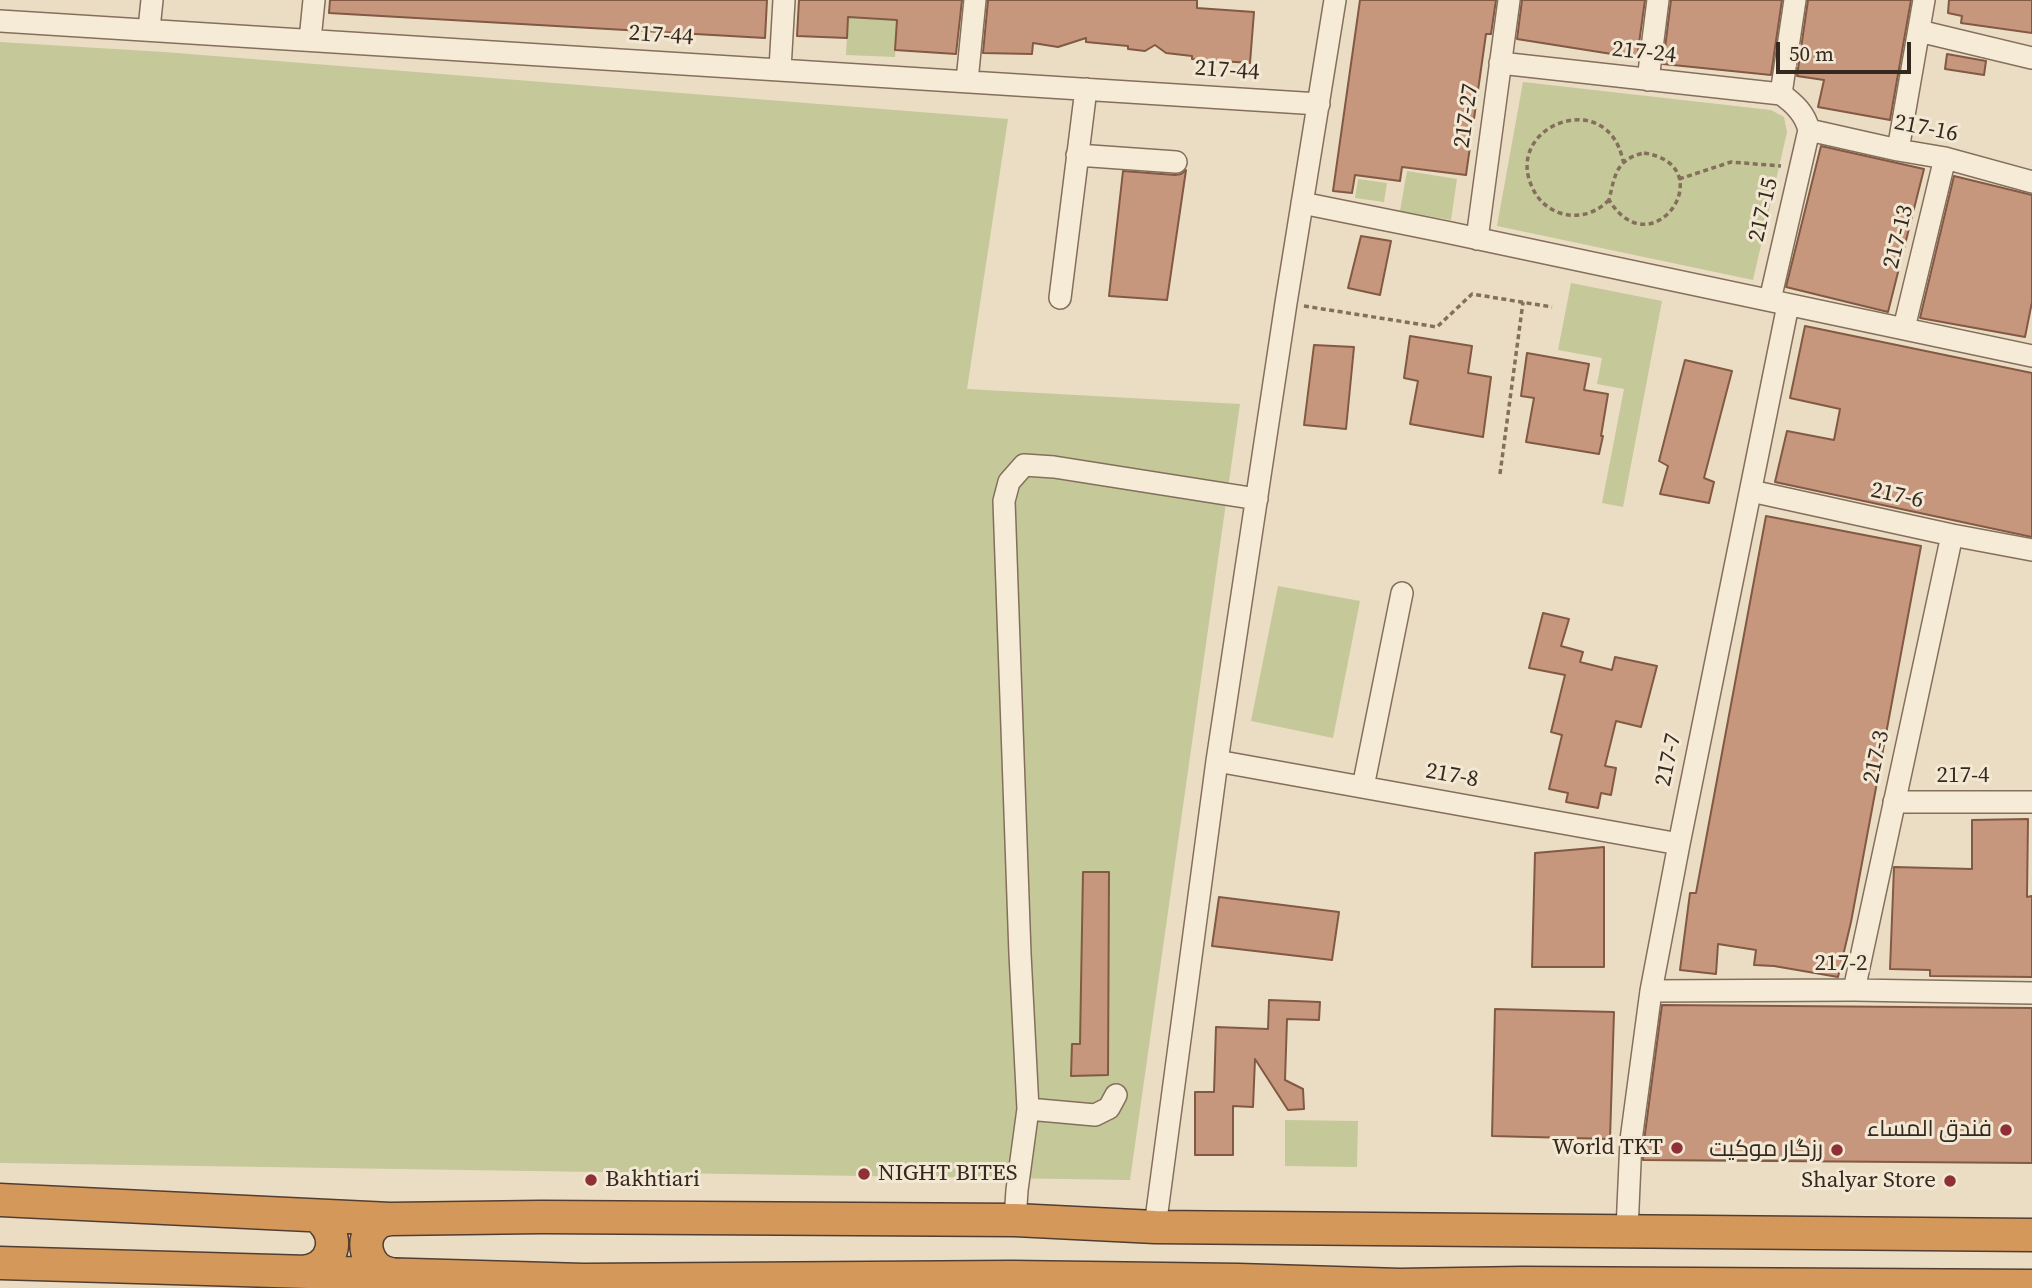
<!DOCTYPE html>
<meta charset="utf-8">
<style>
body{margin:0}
#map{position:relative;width:2032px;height:1288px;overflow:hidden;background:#ebddc4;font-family:"Source Serif 4",serif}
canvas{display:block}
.scale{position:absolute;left:1776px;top:42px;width:135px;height:32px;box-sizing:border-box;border:4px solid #35281f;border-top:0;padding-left:9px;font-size:21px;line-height:24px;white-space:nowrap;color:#35281f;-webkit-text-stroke:5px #f3e8d3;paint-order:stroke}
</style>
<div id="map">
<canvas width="2032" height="1288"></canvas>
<div class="scale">50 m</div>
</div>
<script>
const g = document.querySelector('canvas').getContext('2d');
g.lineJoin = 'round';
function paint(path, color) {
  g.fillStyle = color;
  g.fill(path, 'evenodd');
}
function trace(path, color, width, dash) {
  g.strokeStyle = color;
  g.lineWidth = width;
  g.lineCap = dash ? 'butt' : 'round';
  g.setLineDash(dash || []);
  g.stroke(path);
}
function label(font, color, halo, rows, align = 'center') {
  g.font = font + ' "Source Serif 4",Cairo,serif';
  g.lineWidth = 6;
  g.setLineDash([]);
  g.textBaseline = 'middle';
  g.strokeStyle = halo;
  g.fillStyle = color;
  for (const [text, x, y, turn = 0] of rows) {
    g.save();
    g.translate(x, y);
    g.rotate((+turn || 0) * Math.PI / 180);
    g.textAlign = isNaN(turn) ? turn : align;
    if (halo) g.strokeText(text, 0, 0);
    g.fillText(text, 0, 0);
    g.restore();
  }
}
paint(new Path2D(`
 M848 17 897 20 895 57 846 55Z
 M0 42 164 52 1008 119 967 389 1240 404 1130 1180 0 1163Z
 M1523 82 1771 110 1784 117 1787 132 1753 280 1497 226Z
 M1407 171 1457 179 1451 220 1400 211Z
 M1358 179 1387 183 1384 202 1355 198Z
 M1571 283 1662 301 1623 507 1602 503 1624 389 1597 384 1602 358 1558 350Z
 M1278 586 1360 601 1333 738 1251 721Z
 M1285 1120 1358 1121 1357 1167 1285 1166Z`), '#c5c899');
const building = new Path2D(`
 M330 0H767L765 38 329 13Z
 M799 0H962L956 54 895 50 897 20 848 17 847 38 797 36Z
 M988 0H1197V8L1254 12 1250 63 1192 59V56L1166 53 1155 45 1145 51 1128 49V46L1086 42V38L1058 47 1033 43 1032 54 983 53Z
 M1360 0H1496L1491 34H1486L1466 175 1402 167 1400 181 1355 175 1352 193 1333 191Z
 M1522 0H1645L1637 58 1517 39Z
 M1671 0H1782L1771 75 1663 64Z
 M1808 0H1911L1890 120 1818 107 1824 80 1797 76Z
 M1949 0H2032V33L1961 23 1962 16 1948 13Z
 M1947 54 1986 61 1984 75 1945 69Z
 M1821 146 1924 169 1888 312 1786 287Z
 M1186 170 1167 300 1109 296 1123 171 1175 175 1181 174Z
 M1954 176 2032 195V302L2025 337 1920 318Z
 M1361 236 1391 241 1380 295 1348 288Z
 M1805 326 2032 373V537L1775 482 1787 431 1834 440 1840 409 1790 398Z
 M1410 336 1472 346 1468 373 1491 377 1483 437 1410 424 1418 381 1404 378Z
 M1314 345 1354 347 1346 429 1304 425Z
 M1527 353 1589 364 1584 390 1608 394 1601 436H1603L1599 454 1526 442 1534 398 1521 396Z
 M1685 360 1732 371 1704 478 1714 482 1709 503 1660 494 1668 466 1659 461Z
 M1766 516 1921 546 1851 922 1838 977 1774 966 1754 965 1756 950 1718 944 1716 974 1680 970 1690 893H1696Z
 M1543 613 1569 619 1561 646 1583 652 1580 662 1612 670 1615 657 1657 666 1641 727 1616 721 1605 766 1616 768 1611 795 1601 793 1598 808 1566 802 1568 793 1549 789 1562 735 1551 732 1565 675 1529 668Z
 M2028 819 2027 897 2032 896V977L1930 976V970L1890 969 1894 867 1972 869V820Z
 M1604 847V967H1532L1535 853Z
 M1083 872H1109L1108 1075 1071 1076 1072 1044H1080Z
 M1219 897 1339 912 1332 960 1212 946Z
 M1269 1000 1320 1002 1319 1020 1287 1019 1285 1080 1303 1089 1304 1109 1288 1110 1255 1059 1253 1107 1233 1106V1155H1195V1092H1214L1216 1027 1268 1029Z
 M1662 1005 2032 1008V1163L1643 1160 1644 1141Z
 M1495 1009 1614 1012 1610 1139 1492 1136Z`);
paint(building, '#c7977d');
trace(building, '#825943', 2);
const minor = new Path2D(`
 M0 21 1319 104
 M149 29 152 0
 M1919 31 2032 58
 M310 40 314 0
 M1500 63 1781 94
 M780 69 784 0
 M1648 80 1658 0
 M967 81 975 0
 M1781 94 1795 0
 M1809 130 1898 150 1945 158 2032 182
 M1898 150 1924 0
 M1077 155 1176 162
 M1302 203 1446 232 2032 356
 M1477 239 1509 0
 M1060 298 1086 89
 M1770 300 1809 130C1805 114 1795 104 1781 94
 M1904 328 1945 158
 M1751 491 1952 535 2032 550
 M1217 761 1679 844
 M1363 787 1402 593
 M1894 802H2032
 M1854 990 1952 535
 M1651 991 1854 990 2032 993
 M1028 1109 1095 1115 1109 1108 1116 1095
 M1015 1220 1017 1190 1028 1109 1020 954 1004 501 1009 482 1024 465 1054 467 1257 499
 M1155 1227 1217 761 1286 303 1335 0
 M1627 1230 1631 1140 1651 991 1679 844 1788 305`);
const highway = new Path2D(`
 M0 1200 390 1219 541 1217 1015 1220 1155 1227 2032 1235
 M390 1219C387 1220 383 1220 379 1222 356 1237 367 1271 391 1274
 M0 1263 583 1280 1012 1277 1239 1280 1400 1285 1522 1283 2032 1286
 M304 1272C336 1267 341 1234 317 1216`);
trace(minor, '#846f5c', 24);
trace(highway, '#523e30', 35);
trace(new Path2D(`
 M1644 153C1724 165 1653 271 1609 200 1615 175 1616 159 1644 153Z
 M1679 179 1731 162 1781 166
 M1609 200C1596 213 1579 219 1560 213 1548 209 1538 200 1533 189 1501 126 1608 85 1623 161
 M1304 306 1437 327 1472 294 1552 307
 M1500 474 1523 302`), '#846f5c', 3.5, [5, 3.5]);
trace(minor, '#f6ebd7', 21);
trace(highway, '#d5985b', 32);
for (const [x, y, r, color] of [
 [2006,1130,7,"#8f3036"],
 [1677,1148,7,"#8f3036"],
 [1837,1150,7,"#8f3036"],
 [864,1174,7,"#8f3036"],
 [591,1180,7,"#8f3036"],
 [1950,1181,7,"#8f3036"]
]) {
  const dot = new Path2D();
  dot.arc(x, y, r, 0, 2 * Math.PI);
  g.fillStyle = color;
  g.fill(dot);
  trace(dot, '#f3e8d3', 2.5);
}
label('23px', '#35281f', '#f3e8d3', [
 ["217-44",661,36,4],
 ["217-24",1644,53,6],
 ["217-44",1227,71,4],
 ["217-27",1467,116,-82],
 ["217-16",1926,129,11],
 ["217-15",1764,210,-77],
 ["217-13",1899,237,-76],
 ["217-6",1897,496,12],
 ["217-3",1877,757,-78],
 ["217-7",1669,760,-78],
 ["217-8",1452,776,10],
 ["217-4",1963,776],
 ["217-2",1841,964]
]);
label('23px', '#35281f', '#f3e8d3', [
 ["فندق المساء",1992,1130],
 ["World TKT",1663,1148],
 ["رزگار موكيت",1823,1150],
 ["NIGHT BITES",878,1174,"left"],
 ["Bakhtiari",605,1180,"left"],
 ["Shalyar Store",1936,1181]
], 'right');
</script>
